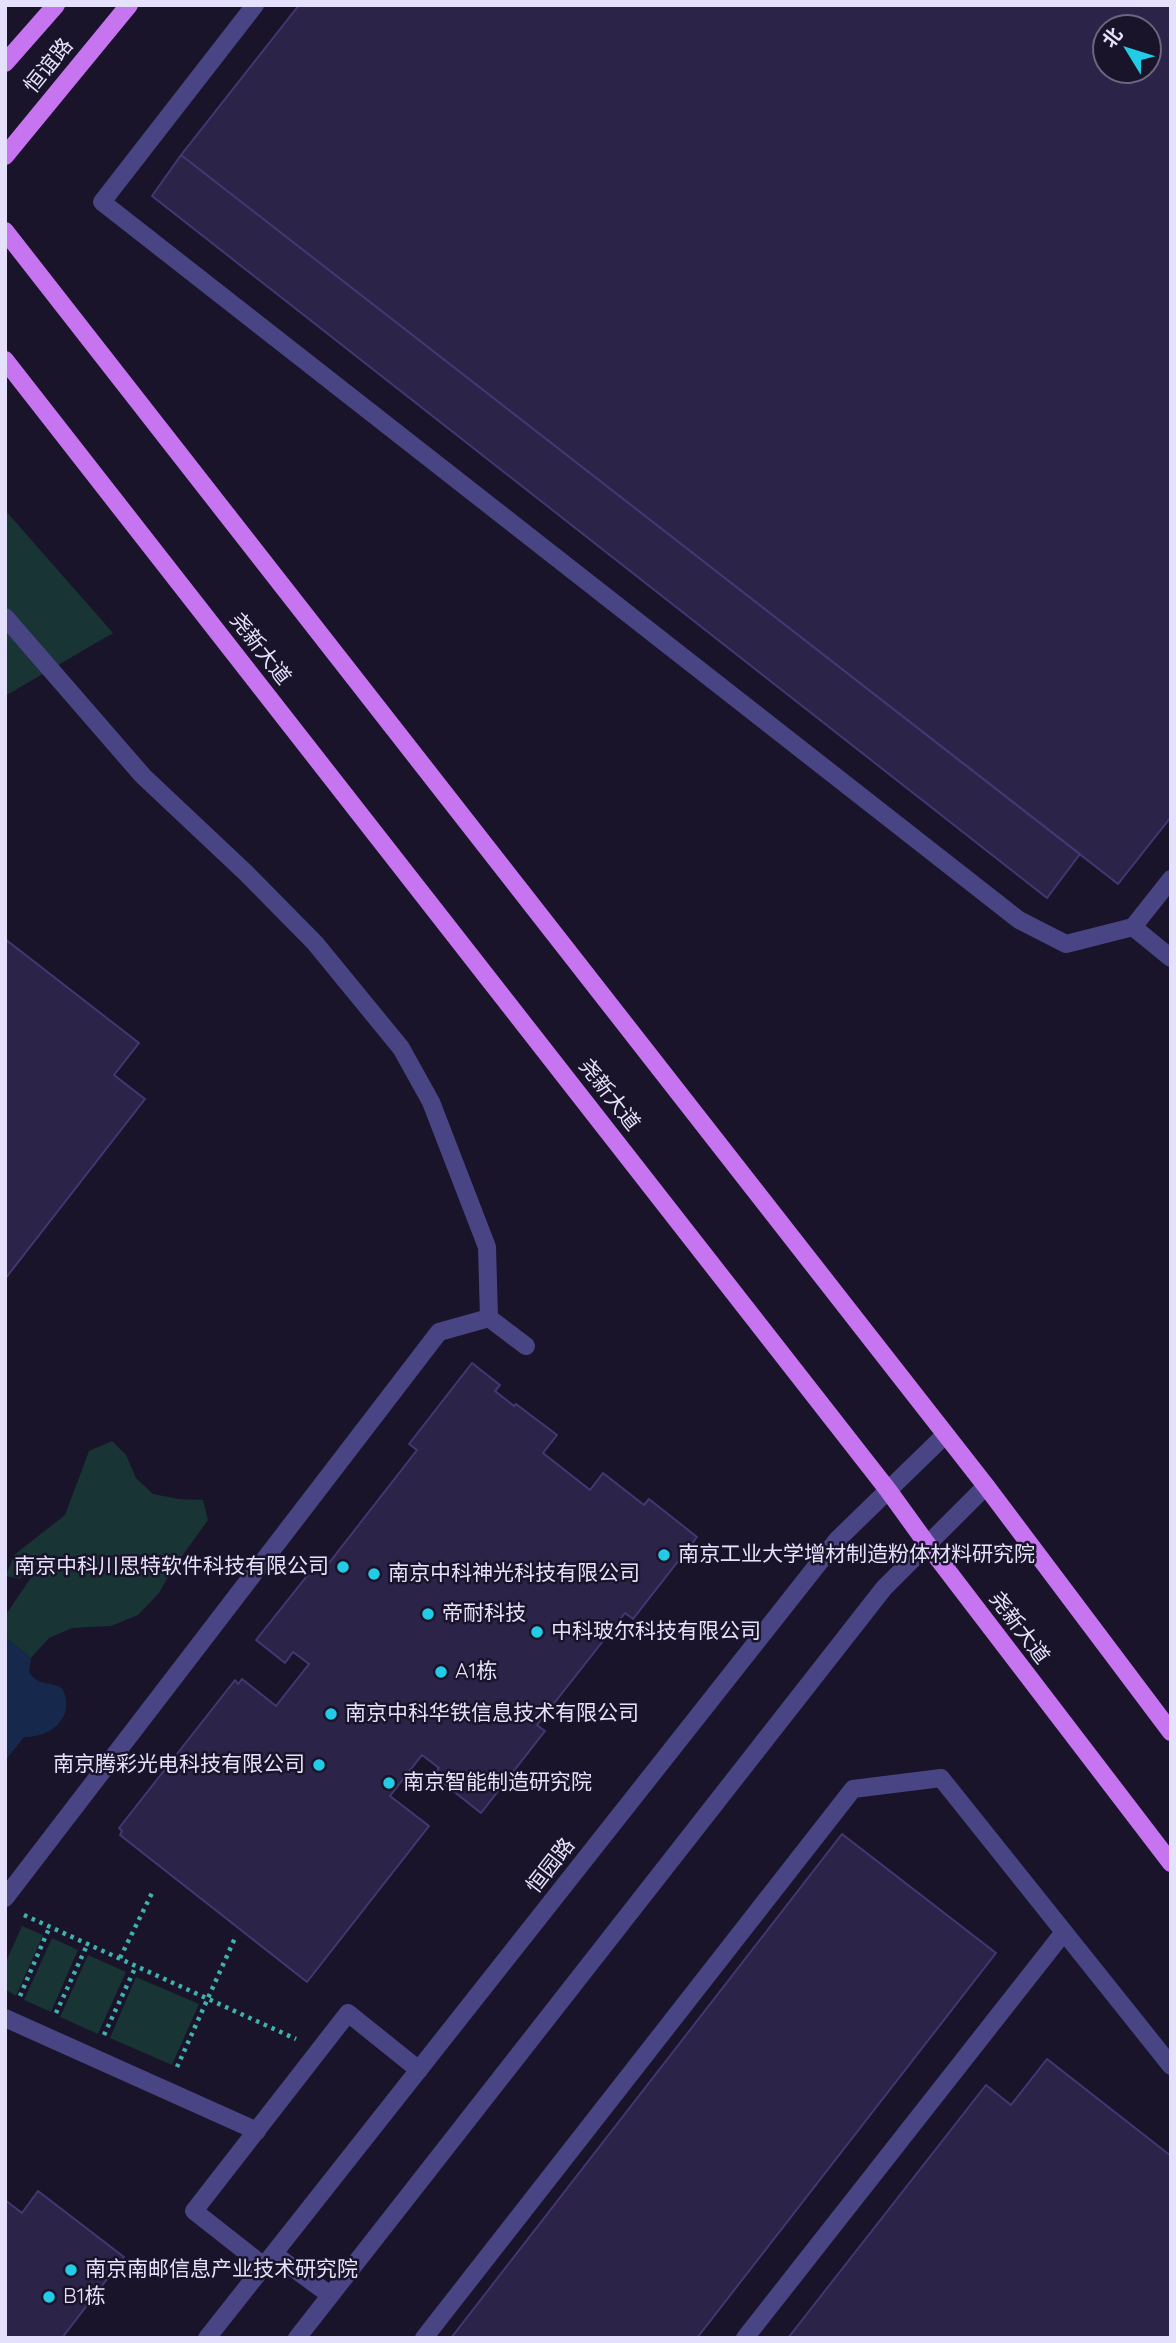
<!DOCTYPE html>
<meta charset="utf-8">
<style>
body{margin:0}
#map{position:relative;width:1176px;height:2343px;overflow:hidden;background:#19142a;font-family:Quicksand,"Noto Sans SC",sans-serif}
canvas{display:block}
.frame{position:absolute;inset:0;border:7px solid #e5e1fc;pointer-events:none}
.north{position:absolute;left:1092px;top:14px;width:70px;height:70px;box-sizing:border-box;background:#19142a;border:2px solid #6b667e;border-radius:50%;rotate:308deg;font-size:19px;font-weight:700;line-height:28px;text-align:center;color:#e5e1fc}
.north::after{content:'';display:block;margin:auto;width:24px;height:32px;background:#22cce6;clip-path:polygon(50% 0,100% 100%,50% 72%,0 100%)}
</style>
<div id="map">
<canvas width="1176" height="2343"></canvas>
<div class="frame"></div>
<div class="north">北</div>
</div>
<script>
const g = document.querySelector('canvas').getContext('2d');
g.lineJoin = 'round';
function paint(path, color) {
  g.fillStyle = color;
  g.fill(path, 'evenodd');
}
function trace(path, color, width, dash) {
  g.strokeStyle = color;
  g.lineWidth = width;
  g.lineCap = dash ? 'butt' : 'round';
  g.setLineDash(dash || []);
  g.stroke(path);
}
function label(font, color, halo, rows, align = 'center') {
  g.font = font + ' Quicksand,"Noto Sans SC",sans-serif';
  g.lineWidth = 5;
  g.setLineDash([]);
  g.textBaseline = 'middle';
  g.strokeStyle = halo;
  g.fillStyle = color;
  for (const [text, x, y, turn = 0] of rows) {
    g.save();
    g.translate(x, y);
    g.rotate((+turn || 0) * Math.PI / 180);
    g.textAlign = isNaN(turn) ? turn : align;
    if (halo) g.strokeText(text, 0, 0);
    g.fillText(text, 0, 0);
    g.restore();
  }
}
paint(new Path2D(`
 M5 510 113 633 5 696Z
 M112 1441 126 1455 136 1478 153 1494 178 1499 203 1500 208 1520 172 1570 159 1593 138 1615 111 1626 72 1628 49 1638 31 1658 5 1637V1616L38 1567 31 1561 20 1579 6 1576 14 1555 65 1515 89 1451Z
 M22 1926 43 1935 16 1996 5 1989V1964Z
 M52 1938 78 1950 51 2012 24 2000Z
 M88 1955 126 1972 98 2034 60 2017Z
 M136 1977 199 2004 172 2065 110 2038Z`), '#183434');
paint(new Path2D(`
 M5 1637 31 1658 29 1672C40 1688 48 1680 62 1688 77 1716 51 1738 24 1737L5 1761Z`), '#16294d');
const building = new Path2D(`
 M299 5H1171V817L1118 884 181 155ZM1106 28H1148V70H1106Z
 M181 155 1080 854 1047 898 152 196Z
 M5 939 139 1043 114 1075 145 1099 5 1279Z
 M472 1363 500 1385 495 1391 514 1406 516 1404 557 1435 543 1453 590 1490 603 1473 644 1505 649 1499 697 1537 633 1619 625 1613 537 1725 545 1731 481 1813 433 1775 439 1768 422 1755 390 1796 429 1826 307 1982 120 1835 122 1831 119 1828 235 1680 238 1684 242 1679 276 1706 309 1664 293 1652 285 1663 256 1640 322 1557 329 1563 417 1450 409 1444Z
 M842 1834 996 1953 697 2338H451Z
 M1047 2059 1171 2156V2338H788L986 2085 1011 2105Z
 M38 2191 124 2257 62 2338H5V2200L22 2213Z`);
paint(building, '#2c2349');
trace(building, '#453773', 2);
trace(new Path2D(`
 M24 1915 296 2039
 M120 1958 153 1891
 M20 1996 50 1926
 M56 2013 88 1943
 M104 2035 136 1966
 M177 2067 235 1938`), '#3fb1af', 4.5, [3.5, 5]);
trace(new Path2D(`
 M255 5 102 202 1019 920 1066 944 1133 927 1171 879
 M5 617 143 776 246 873 315 943 401 1048 431 1102 487 1247 489 1318
 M1133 927 1171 958
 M5 1898 439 1332 489 1318 526 1346
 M5 2018 257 2131
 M274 2254 330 2295
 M264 2266 194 2211 348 2013 419 2070
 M207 2338 837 1540 945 1435
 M297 2338 884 1588 986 1486
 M424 2338 853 1789 941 1778 1171 2066
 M745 2338 1064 1932`), '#494584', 18);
trace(new Path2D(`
 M5 63 56 5
 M5 156 129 5
 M5 231 986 1486 1171 1732
 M5 360 888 1490 927 1544 1171 1863`), '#c674f0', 18);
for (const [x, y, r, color] of [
 [664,1555,7,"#22cce6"],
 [343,1567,7,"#22cce6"],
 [374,1574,7,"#22cce6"],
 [428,1614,7,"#22cce6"],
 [537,1632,7,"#22cce6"],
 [441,1672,7,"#22cce6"],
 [331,1714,7,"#22cce6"],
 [319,1765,7,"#22cce6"],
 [389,1783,7,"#22cce6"],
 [71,2270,7,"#22cce6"],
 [49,2297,7,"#22cce6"]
]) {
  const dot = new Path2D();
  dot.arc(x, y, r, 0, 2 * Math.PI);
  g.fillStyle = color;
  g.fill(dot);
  trace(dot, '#19142a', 2.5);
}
label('21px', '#e5e1fc', '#19142a', [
 ["恒谊路",49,66,-51],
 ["尧新大道",260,649,52],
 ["尧新大道",609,1095,52],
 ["尧新大道",1019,1628,53],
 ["恒园路",551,1866,-52]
]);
label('21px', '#e5e1fc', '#19142a', [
 ["南京工业大学增材制造粉体材料研究院",678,1555],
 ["南京中科川思特软件科技有限公司",329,1567,"right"],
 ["南京中科神光科技有限公司",388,1574],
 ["帝耐科技",442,1614],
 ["中科玻尔科技有限公司",551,1632],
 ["A1栋",455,1672],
 ["南京中科华铁信息技术有限公司",345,1714],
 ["南京腾彩光电科技有限公司",305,1765,"right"],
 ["南京智能制造研究院",403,1783],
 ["南京南邮信息产业技术研究院",85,2270],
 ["B1栋",63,2297]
], 'left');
</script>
